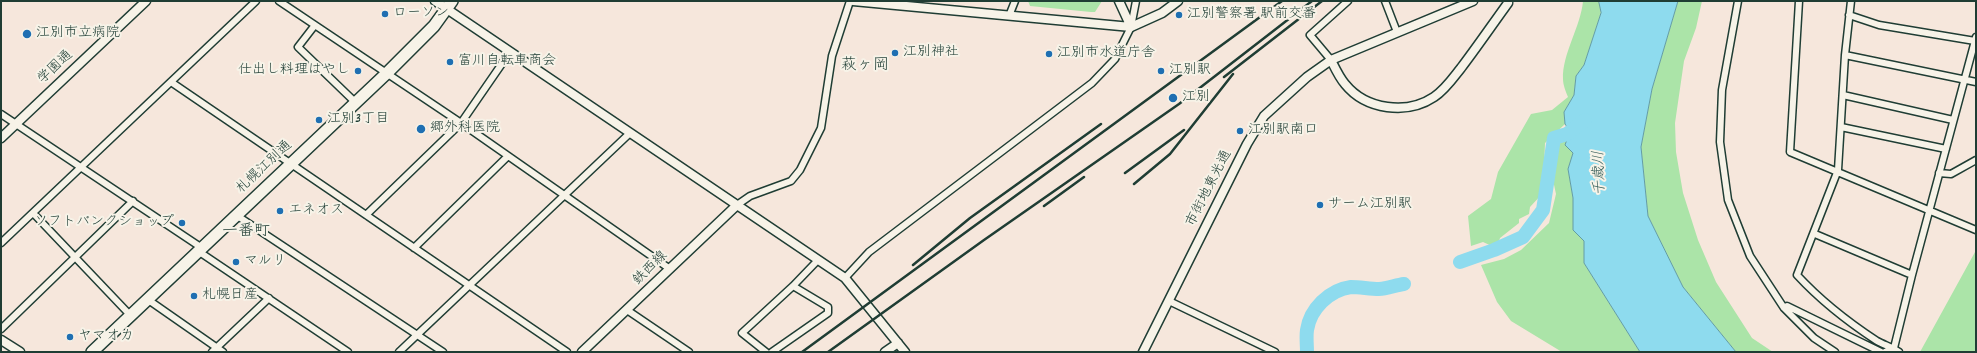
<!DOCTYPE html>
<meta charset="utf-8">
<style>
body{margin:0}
#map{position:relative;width:1977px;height:353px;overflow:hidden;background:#f6e7dc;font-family:Dekko,sans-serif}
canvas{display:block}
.frame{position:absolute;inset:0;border:2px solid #1f3d34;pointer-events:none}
</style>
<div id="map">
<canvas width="1977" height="353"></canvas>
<div class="frame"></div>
</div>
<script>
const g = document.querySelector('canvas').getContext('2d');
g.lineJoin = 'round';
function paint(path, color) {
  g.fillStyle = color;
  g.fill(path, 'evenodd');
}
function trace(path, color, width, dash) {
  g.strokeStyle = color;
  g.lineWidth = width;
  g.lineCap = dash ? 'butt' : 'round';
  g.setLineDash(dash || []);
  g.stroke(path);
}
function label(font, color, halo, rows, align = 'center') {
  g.font = font + ' Dekko,"Klee One",sans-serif';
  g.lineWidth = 4;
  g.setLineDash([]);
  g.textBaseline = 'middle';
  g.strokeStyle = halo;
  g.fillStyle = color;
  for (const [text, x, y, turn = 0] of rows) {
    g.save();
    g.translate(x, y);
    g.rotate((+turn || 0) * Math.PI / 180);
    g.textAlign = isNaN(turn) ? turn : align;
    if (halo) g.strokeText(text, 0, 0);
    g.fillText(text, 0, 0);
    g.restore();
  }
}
paint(new Path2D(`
 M1028 1H1102L1095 12H1091L1030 6Z
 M1583 1H1599L1601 13 1584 65 1576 76 1574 95 1564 112 1565 124 1545 143 1543 193 1530 207 1529 214 1519 219V223L1500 238 1498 244 1494 247 1483 242 1471 246 1468 216 1491 199 1498 172 1531 114 1552 110 1568 97C1566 92 1563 85 1563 79 1562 54 1581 26 1583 1Z
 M1678 1H1702L1696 28 1684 61 1675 123 1676 152 1683 193 1698 240 1716 282 1752 338 1773 352H1736L1683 287 1648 216 1641 147 1652 89Z
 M1568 136 1565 145 1573 153 1568 169 1573 198V230L1584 241V263L1640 352H1562L1511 321 1497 302 1481 265 1504 259 1521 250 1549 223 1556 194 1553 180 1554 165 1557 159 1556 139Z
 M1975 252 1976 352H1920Z`), '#abe4a8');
const water = new Path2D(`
 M1599 1H1678L1652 89 1641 147 1648 216 1683 287 1736 352H1640L1584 263V241L1573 230V198L1568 169 1573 153 1565 145 1570 131 1565 124 1564 112 1574 95 1576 76 1584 65 1601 13Z`);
paint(water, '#8edbee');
trace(water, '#629ca4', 1);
trace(new Path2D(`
 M1460 262 1494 250 1523 237 1543 210 1554 138 1567 134 1585 120
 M1307 352C1307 345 1306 337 1307 330 1310 309 1329 290 1351 287 1360 287 1370 289 1379 289 1387 289 1396 285 1404 284`), '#8edbee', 14);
const street = new Path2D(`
 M279 1 461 123 670 269
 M1385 1 1397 32
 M1738 1 1722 90 1720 142 1728 200 1750 256 1784 308 1814 338 1835 352
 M1799 1 1790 152 1976 230
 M1851 1 1845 55 1838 170 1797 275C1821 301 1848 322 1877 341 1884 345 1892 347 1899 352
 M1849 15 1879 25 1975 41
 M1009 16 1015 1
 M315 25 298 47 355 102
 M1845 55 1976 82
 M1331 60 1310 35 1348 1
 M171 82 567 352
 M1843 95 1953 120
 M1 114 202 248
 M1841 127 1946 149
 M1939 173 1951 174 1976 160
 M737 205 750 196 791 181 800 170 821 128 832 56 850 1
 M33 213 131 316
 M236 215 443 352
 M366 215 461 123 510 52
 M1815 234 1912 275
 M1 243 256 1
 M414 248 508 156
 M198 251 348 352
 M845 278 869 252 1092 83 1115 59 1131 27 1136 1
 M147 299 223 352
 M1169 301 1275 352
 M1784 308 1787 306 1881 352
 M627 310 689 352
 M1 329 133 201
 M212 352 269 298
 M399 352 630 133
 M766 352 742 333 793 286 818 260
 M772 352 828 313V307L793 286
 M1885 352 1894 348 1912 275 1976 37`);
const secondary = new Path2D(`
 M435 1 845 278 905 352
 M853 1 1131 27 1162 13 1178 1
 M1119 1 1131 27
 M1331 60C1335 68 1339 77 1345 84 1366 110 1407 115 1434 97 1445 90 1453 78 1461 68 1477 47 1492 25 1508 3
 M1 138 146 1
 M1 340 20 352
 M582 352 737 205
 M885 352 898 343
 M1143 352 1247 144 1264 116 1307 77 1331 60 1473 1`);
const highway = new Path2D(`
 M92 352 387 73 434 26 452 1`);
trace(street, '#1f3d34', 9);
trace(secondary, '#1f3d34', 11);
trace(highway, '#1f3d34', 14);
trace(street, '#f7f3e8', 6);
trace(secondary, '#f7f3e8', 8);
trace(highway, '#f7f3e8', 11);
trace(new Path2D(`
 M1224 77 1322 1
 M1125 173 1184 130
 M1134 184 1170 154 1233 74
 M1044 206 1084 177
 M913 265 970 218 1101 124
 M802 352 1282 1
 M828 352 984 240 1179 104 1312 1`), '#1f3d34', 2.5);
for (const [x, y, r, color] of [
 [385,14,4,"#1f6fb2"],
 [1179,15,4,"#1f6fb2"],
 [27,34,5,"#1f6fb2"],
 [895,53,4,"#1f6fb2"],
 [1049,54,4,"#1f6fb2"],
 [450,62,4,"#1f6fb2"],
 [358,71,4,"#1f6fb2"],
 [1161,71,4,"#1f6fb2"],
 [1173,98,5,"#1f6fb2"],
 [319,120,4,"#1f6fb2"],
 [421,129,5,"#1f6fb2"],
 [1240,131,4,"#1f6fb2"],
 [1320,205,4,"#1f6fb2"],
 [280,211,4,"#1f6fb2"],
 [182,223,4,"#1f6fb2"],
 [236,262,4,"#1f6fb2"],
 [194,296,4,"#1f6fb2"],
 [70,337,4,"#1f6fb2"]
]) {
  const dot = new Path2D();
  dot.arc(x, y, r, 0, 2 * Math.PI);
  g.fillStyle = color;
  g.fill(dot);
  trace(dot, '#f7f3e8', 1.5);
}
label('14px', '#1f3d34', '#f7f3e8', [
 ["ローソン",393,14],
 ["江別警察署 駅前交番",1187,15],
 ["江別市立病院",36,34],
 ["江別神社",903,53],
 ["江別市水道庁舎",1057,54],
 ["富川自転車商会",458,62],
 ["仕出し料理はやし",350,71,"right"],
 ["江別駅",1169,71],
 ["江別",1182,98],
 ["江別3丁目",327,120],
 ["郷外科医院",430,129],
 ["江別駅南口",1248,131],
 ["サーム江別駅",1328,205],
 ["エネオス",288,211],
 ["ソフトバンクショップ",174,223,"right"],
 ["マルリ",244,262],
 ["札幌日産",202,296],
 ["ヤマオカ",78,337]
], 'left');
label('14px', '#1f3d34', '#f7f3e8', [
 ["学園通",56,68,-43],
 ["札幌江別通",265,168,-43],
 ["市街地東光通",1210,189,-63],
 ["鉄西線",651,269,-44]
]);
label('italic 15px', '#355d59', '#f7f3e8', [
 ["千歳川",1601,173,-92]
]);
label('16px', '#1f3d34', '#f7f3e8', [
 ["萩ヶ岡",865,67],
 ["一番町",246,233]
]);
</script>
